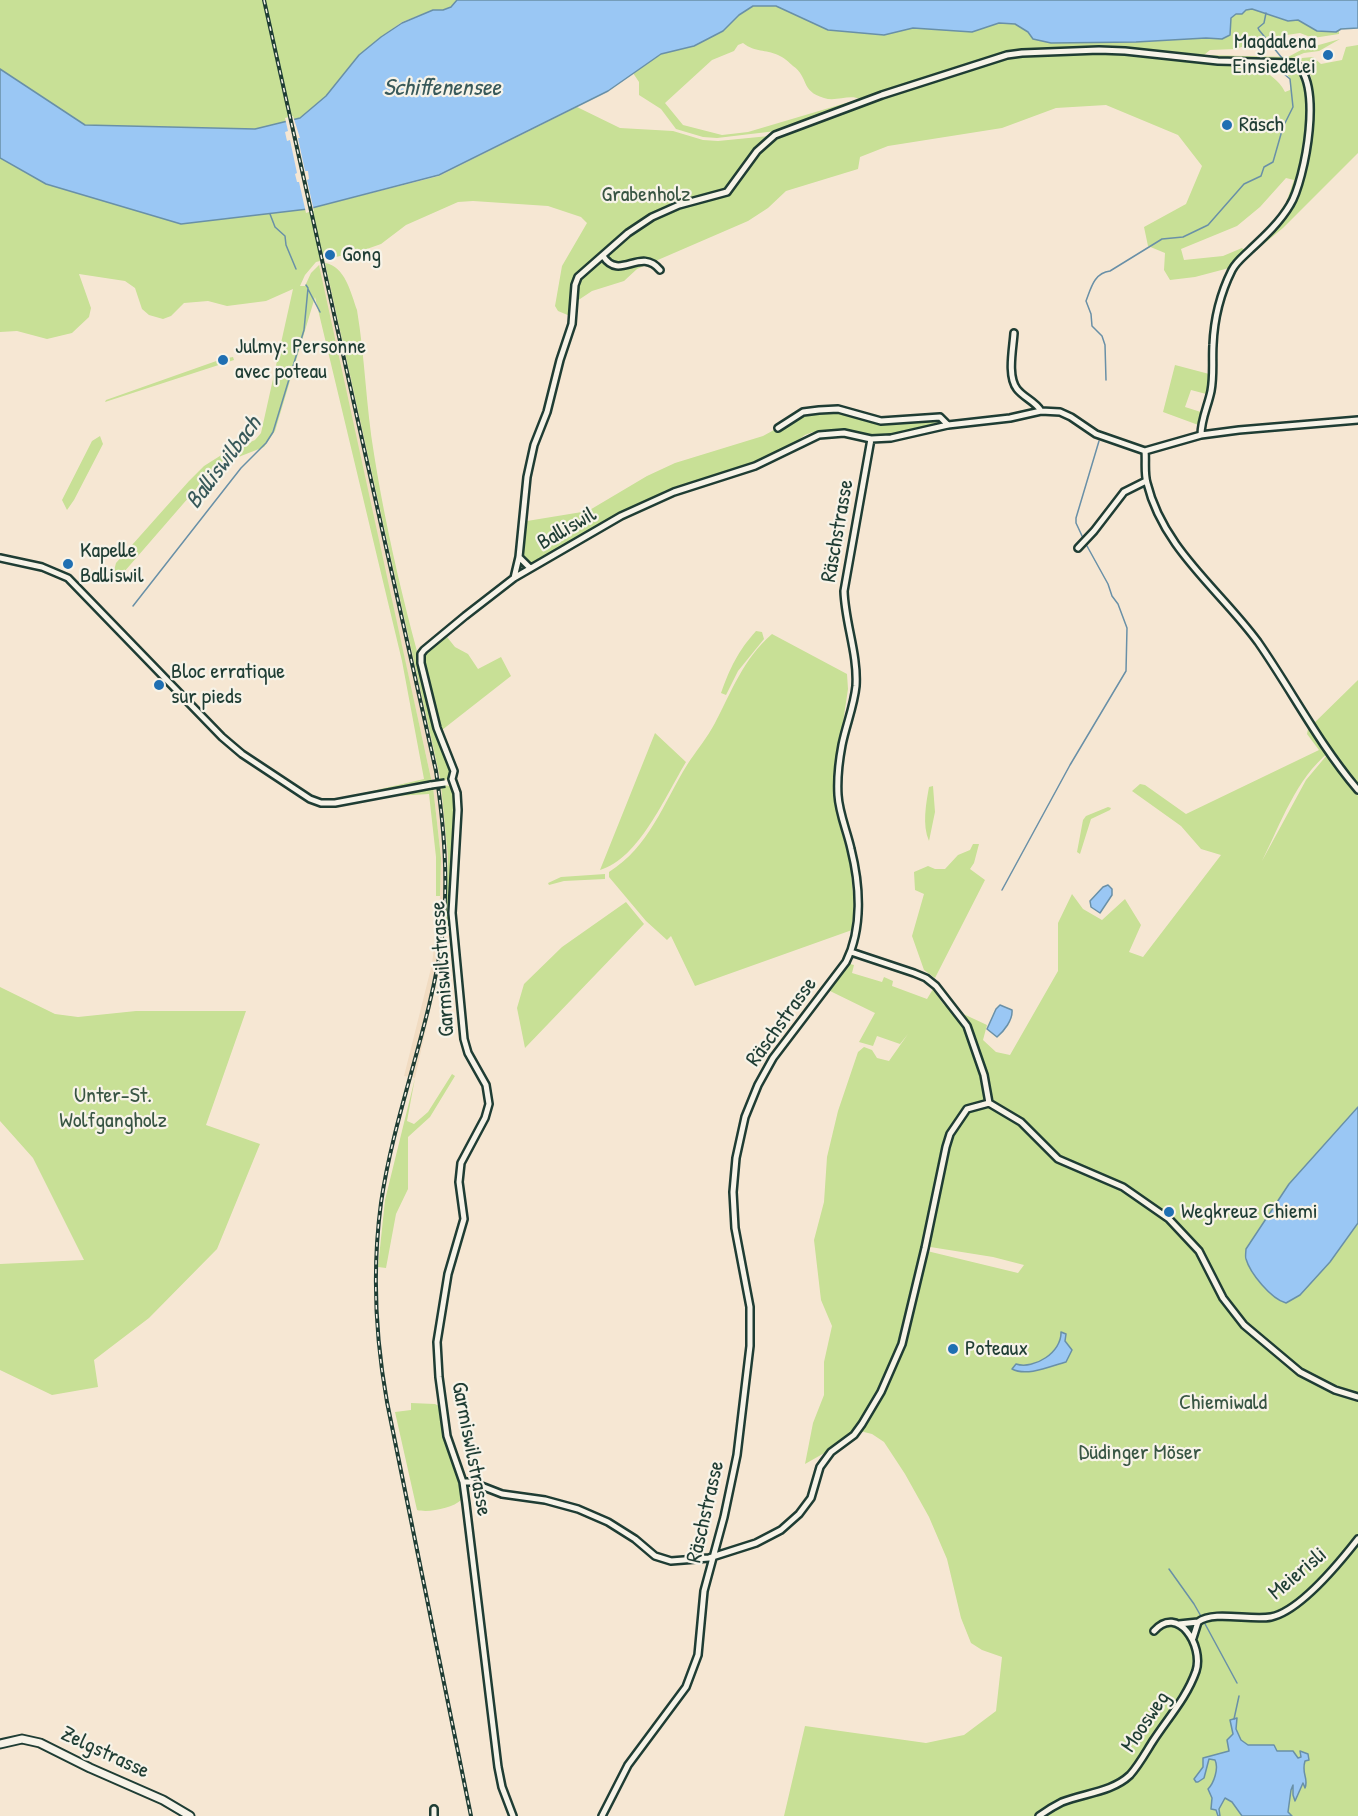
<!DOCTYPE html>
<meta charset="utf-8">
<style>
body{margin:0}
canvas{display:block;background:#f6e7d3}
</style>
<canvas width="1358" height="1816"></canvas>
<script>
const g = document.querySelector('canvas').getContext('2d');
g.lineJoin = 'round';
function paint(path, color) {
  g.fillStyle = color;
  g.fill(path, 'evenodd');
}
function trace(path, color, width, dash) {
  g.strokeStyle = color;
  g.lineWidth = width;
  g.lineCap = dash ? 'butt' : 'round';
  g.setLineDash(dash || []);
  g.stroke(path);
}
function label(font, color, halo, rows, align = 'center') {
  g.font = font + ' "Patrick Hand",sans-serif';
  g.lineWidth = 4.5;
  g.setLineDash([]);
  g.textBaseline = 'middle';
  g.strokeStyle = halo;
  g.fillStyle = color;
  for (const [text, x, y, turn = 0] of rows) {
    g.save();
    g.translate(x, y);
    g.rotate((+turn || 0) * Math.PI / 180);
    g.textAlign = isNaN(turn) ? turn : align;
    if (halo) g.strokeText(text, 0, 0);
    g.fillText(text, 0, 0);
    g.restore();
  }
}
paint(new Path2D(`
 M325 263 441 782 448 857 445 931 433 997 415 1078 404 1076 432 964 440 896 441 858 433 787 321 281 319 265Z`), '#f1dcc2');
paint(new Path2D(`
 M0 0H457L451 7 443 10H433L402 22 381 37 359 55 326 96 300 118 255 129 85 125 0 69Z
 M753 6H776L828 30 884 35 913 28 972 32 999 23 1015 24 1028 32 1033 39 1051 43 1136 42 1206 38 1222 39 1230 35 1231 18 1235 14H1242L1246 10 1252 9 1287 21 1298 20 1336 32 1339 30V34L1313 38 1300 33 1267 38 1236 49 1210 50 1204 55 1288 57 1301 50 1340 39 1319 51 1304 53 1285 61 1221 59 1138 49 1100 48 1006 54 860 99C849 94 836 102 824 98 800 91 809 77 793 66 789 62 783 57 778 55 765 49 756 53 743 43L738 45 734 51 712 60 665 103 683 125 722 135 748 132 856 100V102L776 131 717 138 703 137 676 129 661 109 639 95V82L633 73 661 54 694 46 723 31 739 15Z
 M1358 45V153L1283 228 1238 265 1296 203 1310 142 1313 113 1311 77 1306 61H1299L1302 58 1313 57 1321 64 1342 60 1346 47Z
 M1099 52C1153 55 1207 64 1261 65 1269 77 1278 78 1285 92L1290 90C1294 78 1285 75 1283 65 1332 64 1298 190 1282 213L1280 211 1286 203 1294 180 1286 178 1260 207 1237 226 1181 249 1184 260 1223 256 1242 248 1246 252 1229 268 1195 277 1170 280 1164 270 1165 253 1148 246 1144 227 1186 204 1202 166 1178 135 1106 105 1056 108 1002 128 888 146 860 157 858 169 786 191 768 208 748 221 637 269 624 281 592 291 577 301 576 294 570 316 558 311 555 306 562 266 587 223 581 217 548 206 473 201 458 202 406 225 381 244 364 250 316 262 305 275 300 286H305L311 273 319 265 432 783 329 801 424 779 402 661 315 297 275 431 264 447 241 456 209 474 124 572 114 571 116 563 189 481 204 466 223 454 255 440 261 433 293 289 266 301 227 306 208 301 184 303 171 316 163 319 149 315 142 309 135 288 125 281 79 274 91 308 89 317 72 333 47 339 17 331 0 332V158L46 184 181 224 308 209 439 176 577 107 620 128 673 131 703 140 718 141 769 136 755 149 758 152 772 140 786 132 882 97 1006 58 1021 55Z
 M325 263C345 266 351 293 357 310 365 358 366 406 374 454 391 561 419 664 451 768L449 778 441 782Z
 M233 357 234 360 105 402 106 400 222 359Z
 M1175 365 1213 375 1210 395 1191 390 1185 407 1204 413 1201 426 1163 412Z
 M834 410 870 420 937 418 942 421 940 424 893 435 879 436 844 430 813 432 805 435 790 446 753 464 693 484 680 485 664 491 657 497 620 515 539 561 529 564 521 554 524 523 527 521 588 511 647 476 675 463 763 436 805 413Z
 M100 436 103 444 74 500 67 510 62 500 92 441Z
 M756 631 762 632 764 639 738 671 726 695 721 693C730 668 738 651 756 631Z
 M772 634 847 674 848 689 834 783 840 827 850 861 854 905 852 930 695 986 671 936 667 940 646 921 609 877V872C649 847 663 804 687 765 696 751 707 738 715 723 732 691 743 659 772 634Z
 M447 637 455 647 468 654 478 669 501 657 511 676 442 730 424 658 430 647Z
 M1358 680V787L1329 752C1296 779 1281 823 1262 861L1306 780 1327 755 1358 796V1816H784L805 1726 926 1743 964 1735 996 1711 1002 1657 982 1650 971 1643 961 1618 947 1559 929 1517 905 1474 884 1442 872 1434 860 1431 888 1380 910 1328 927 1251 1018 1273 1024 1265 993 1257 924 1246 905 1329 878 1391 860 1424 849 1439 805 1464 813 1423 824 1395V1362L832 1326 821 1300 814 1240 824 1202 827 1157 838 1111 858 1052 864 1047 872 1050 877 1058 889 1061 908 1034 900 1044 877 1036 873 1046 859 1042 875 1013 828 990 850 964 854 965 852 973 882 982 884 977 893 981 892 986 927 999 933 989 944 1005 987 1025 983 1040 996 1052 1010 1055 1058 971V923L1072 894 1083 909 1102 920 1125 899 1141 925 1129 952 1143 957 1221 855 1201 849 1181 826 1132 791 1140 784 1145 785 1186 814 1319 750 1307 734 1308 729Z
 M655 733 686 762C666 795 639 859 600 870Z
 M441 785C448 785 452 786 455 794L451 929 445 931 448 857Z
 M933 786 935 812 929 841C922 825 926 804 929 787Z
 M433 787 441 858 440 896H436V857L429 794 395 796 345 805 344 803Z
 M1108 807 1111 808 1110 810 1091 819 1080 854 1077 852 1083 820 1086 816Z
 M973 844H979L974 863 970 869 985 880 935 978 924 970 912 936 924 894 915 890 914 872 928 866 935 869H945L958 855 970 850Z
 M605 874V879L564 881 549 885 548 883 561 877Z
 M626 902 644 924 525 1048 517 1008 524 984 562 947Z
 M0 987 55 1014 78 1017 136 1011H246L206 1125 260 1144 217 1249 149 1318 94 1360 98 1387 52 1395 0 1370V1264L84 1260 33 1158 0 1121Z
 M452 1074 455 1076 430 1117 408 1137V1189L396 1214 386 1268 378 1267 385 1200 415 1078 407 1121 414 1124 428 1112Z
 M411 1403 435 1404 441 1407 447 1446 462 1493 461 1500C453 1508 429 1513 417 1510L395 1412 411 1410Z`), '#c8e096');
const water = new Path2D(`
 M457 0H1358V28L1341 29 1336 32 1317 31 1298 20 1288 21 1252 9 1246 10 1242 14H1236L1231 18 1230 35 1222 39 1206 38 1136 42 1051 43 1033 39 1028 32 1015 24 999 23 972 32 913 28 884 35 828 30 776 6H753L739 15 723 31 694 46 661 54 608 91 439 175 308 209 181 224 46 184 0 158V69L85 125 255 129 300 118 326 96 359 55 381 37 402 23 433 10H443L451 7Z
 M1108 885 1112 889V895L1100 913 1091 907 1090 901 1103 887Z
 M1000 1005 1012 1010C1013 1020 1004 1031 997 1037L987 1029 996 1009Z
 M1358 1107V1223L1330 1262 1300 1295 1286 1303C1271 1299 1250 1273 1246 1259 1245 1258 1246 1250 1246 1249L1289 1184Z
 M1061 1332 1066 1334 1065 1341 1072 1350 1066 1362C1051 1366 1027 1377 1012 1369L1016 1364C1034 1370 1062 1352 1061 1332Z
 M1237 1718 1236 1729 1241 1740 1248 1745H1274L1277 1751H1293L1298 1758 1301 1757 1300 1751 1308 1754 1309 1760 1305 1761C1301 1774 1309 1778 1305 1788L1303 1783 1295 1801 1293 1795V1785L1291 1790 1288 1812 1292 1816H1242L1232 1802 1225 1798 1219 1809 1220 1816H1218L1216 1810 1211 1809 1212 1798 1208 1789C1214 1783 1219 1768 1215 1760L1209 1759 1204 1778 1198 1782H1196L1194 1779 1203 1767V1758L1229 1751 1227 1740 1233 1734 1230 1720Z`);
paint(water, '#9ac7f4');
trace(water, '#6990a7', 1.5);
paint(new Path2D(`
 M293 116 300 138H298L305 171H308L309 179 307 180 314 211 309 212 306 213 299 182H297L295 174 297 173 290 140 287 141 285 132 288 131 285 118Z`), '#f6e7d3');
trace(new Path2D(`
 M1266 13 1264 23 1258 28 1259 30 1282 58
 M270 214 275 227 285 236 286 245 296 269
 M308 289 320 312
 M1106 380 1105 345 1102 336 1092 326 1091 314 1086 301C1091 288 1094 273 1110 271L1162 239 1183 237 1208 225 1244 184 1261 176 1264 167 1273 162 1283 127 1293 107 1290 79 1284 74 1283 67
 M1083 538 1076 523V518L1099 441
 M133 606 241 468 266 443 273 432 304 330 308 288 306 285
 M1002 890 1070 765 1126 671 1127 628 1118 604 1112 596 1108 584 1087 546
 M1169 1569 1194 1604 1202 1618
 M1204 1622 1237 1683
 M1234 1719 1239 1696`), '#6990a7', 1.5);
const minor = new Path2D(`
 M603 256C620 282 640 246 660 270
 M1014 333C1013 349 1007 376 1017 389 1024 398 1035 401 1041 411
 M778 428 803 412 819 410 838 409 881 421 940 417 948 425
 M1145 451C1146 461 1144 473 1147 483 1163 549 1220 590 1258 642 1292 691 1319 744 1358 790
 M1078 548 1094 531 1124 492 1146 481
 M519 557 530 568
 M0 558 42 567 68 578 222 737 242 754 310 799 321 803H335L431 785
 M514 578 519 557 527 477 534 445 547 412 560 360 572 324 575 285 578 277 628 233 652 217 679 205 727 192 757 151 775 135 882 95 1007 55 1022 53 1099 50 1125 51 1218 61 1293 63C1325 76 1305 181 1290 205 1280 222 1265 236 1251 249 1244 256 1236 262 1232 270 1221 292 1214 320 1213 345 1212 360 1214 375 1211 391 1208 406 1201 419 1201 435
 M452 779 454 771 437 728 421 663V654L424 650 465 616 514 578 621 516 674 492 755 466 819 435 844 433 871 439 891 438 948 425 1010 418 1041 411 1060 412 1071 417 1096 434 1145 451 1201 435 1239 430 1358 420
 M452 779 457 793 458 810 452 913 464 1039 468 1053 486 1085 489 1104 485 1118 461 1163 459 1182 464 1219 448 1274 437 1342 439 1377 447 1436 463 1482 466 1504 498 1767 502 1787 513 1816
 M851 952 914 973 926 978 936 986 967 1026 984 1075 989 1103
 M463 1482H471L502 1494 545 1500 578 1509 608 1522 635 1539 655 1556 671 1561 709 1558 756 1543 781 1530 799 1514 811 1498 820 1467 831 1452 854 1435 862 1424 881 1392 902 1344 925 1248 946 1147 950 1134 967 1109 989 1103 1021 1122 1058 1159 1123 1187 1169 1219 1199 1251 1223 1298 1244 1325 1300 1372 1335 1390 1358 1397
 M1179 1624 1198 1622
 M1193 1638 1198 1622C1214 1610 1250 1621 1271 1617 1300 1611 1340 1562 1358 1539
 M434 1816V1809
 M602 1816 628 1765 686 1687 698 1655 704 1591 724 1517 737 1455 750 1346V1307L735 1228 733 1192 736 1158 745 1117 758 1085 773 1058 846 962C863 928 860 885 851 849 847 831 839 813 838 795 837 778 839 761 842 745 846 725 854 706 856 686 858 654 845 623 844 591L871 439
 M1039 1816C1046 1811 1054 1806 1062 1802 1085 1793 1112 1792 1130 1775 1139 1765 1146 1752 1153 1741 1168 1718 1187 1697 1196 1671 1204 1646 1178 1604 1154 1631`);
const tertiary = new Path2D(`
 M0 1744 22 1739 40 1743 90 1768 163 1800 190 1816`);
trace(minor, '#1f3d34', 10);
trace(tertiary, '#1f3d34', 11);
trace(minor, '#f7f3e8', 5);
trace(tertiary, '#f7f3e8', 7);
const rail = new Path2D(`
 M264 0 436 771C444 827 449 881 442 938 430 1028 394 1113 381 1203 372 1270 375 1335 387 1402L471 1816`);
trace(rail, '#1f3d34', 4);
trace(rail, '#f7f3e8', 1.5, [4.5]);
const minorBridge = new Path2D(`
 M431 785 445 783`);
trace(minorBridge, '#1f3d34', 10, []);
trace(minorBridge, '#f7f3e8', 5);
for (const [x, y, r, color] of [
 [1328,55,6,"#1f6fb2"],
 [1227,125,6,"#1f6fb2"],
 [330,255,6,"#1f6fb2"],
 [223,360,6,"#1f6fb2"],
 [68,564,6,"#1f6fb2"],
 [159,685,6,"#1f6fb2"],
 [1169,1212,6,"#1f6fb2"],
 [953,1349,6,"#1f6fb2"]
]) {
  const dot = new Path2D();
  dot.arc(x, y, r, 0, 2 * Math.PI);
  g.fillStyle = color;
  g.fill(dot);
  trace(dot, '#f7f3e8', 2);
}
label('22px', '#1f3d34', '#f7f3e8', [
 ["Magdalena",1316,42,"right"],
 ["Einsiedelei",1316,67,"right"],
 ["Räsch",1239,125],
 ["Gong",342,255],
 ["Julmy: Personne",235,347],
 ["avec poteau",235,372],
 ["Kapelle",80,551],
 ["Balliswil",80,576],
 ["Bloc erratique",171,672],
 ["sur pieds",171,697],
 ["Wegkreuz Chiemi",1181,1212],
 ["Poteaux",965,1349]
], 'left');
label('22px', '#385543', '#f7f3e8', [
 ["Grabenholz",646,195],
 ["Unter-St.",113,1096],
 ["Wolfgangholz",113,1121],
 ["Chiemiwald",1223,1403],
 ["Düdinger Möser",1140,1453]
]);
label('22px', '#1f3d34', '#f7f3e8', [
 ["Balliswil",567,529,-30],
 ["Räschstrasse",838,531,-80],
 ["Garmiswilstrasse",443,969,-94],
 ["Räschstrasse",782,1022,-54],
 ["Garmiswilstrasse",471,1449,79],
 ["Räschstrasse",706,1512,-77],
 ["Meierisli",1298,1574,-40],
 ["Moosweg",1146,1722,-56],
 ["Zelgstrasse",105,1753,25]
]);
label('italic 24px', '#38595a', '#f7f3e8', [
 ["Schiffenensee",442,89],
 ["Balliswilbach",224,463,-53]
]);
</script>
